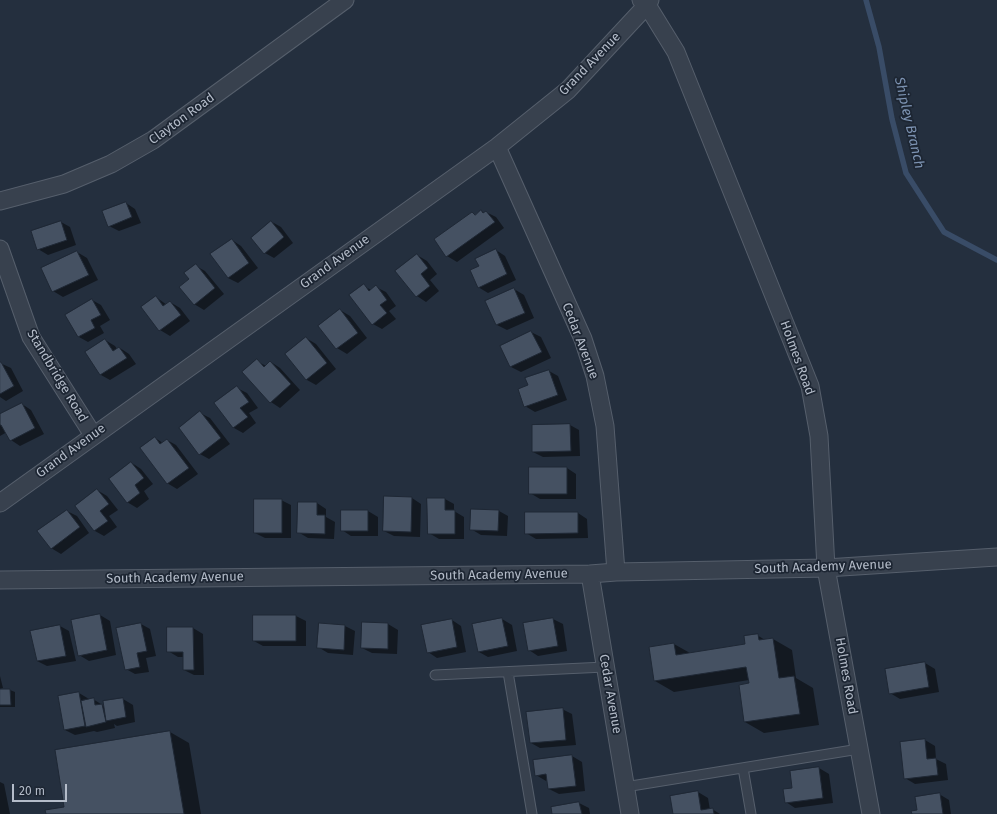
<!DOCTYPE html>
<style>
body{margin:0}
#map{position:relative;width:997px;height:814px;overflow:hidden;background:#242f3e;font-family:"Fira Sans",sans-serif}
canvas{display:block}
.scale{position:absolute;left:12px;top:784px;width:55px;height:18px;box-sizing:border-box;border:2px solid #b4bcc9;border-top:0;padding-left:5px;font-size:12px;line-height:14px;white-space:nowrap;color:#b4bcc9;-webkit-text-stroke:3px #1d2633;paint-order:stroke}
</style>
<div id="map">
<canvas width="997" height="814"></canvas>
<div class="scale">20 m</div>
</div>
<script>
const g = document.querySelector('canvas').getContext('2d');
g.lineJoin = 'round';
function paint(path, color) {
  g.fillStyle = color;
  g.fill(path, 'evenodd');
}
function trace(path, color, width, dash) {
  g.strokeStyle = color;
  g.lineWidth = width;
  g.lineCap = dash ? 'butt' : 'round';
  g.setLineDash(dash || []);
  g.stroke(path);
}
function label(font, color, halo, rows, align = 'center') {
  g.font = font + ' "Fira Sans",sans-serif';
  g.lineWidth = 3.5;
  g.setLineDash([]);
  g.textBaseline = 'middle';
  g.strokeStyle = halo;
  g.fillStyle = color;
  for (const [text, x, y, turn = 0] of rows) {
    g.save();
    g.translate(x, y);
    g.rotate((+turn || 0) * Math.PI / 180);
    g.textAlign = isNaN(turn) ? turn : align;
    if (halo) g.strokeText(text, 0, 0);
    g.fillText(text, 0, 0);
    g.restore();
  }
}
paint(new Path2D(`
 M126 203 135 209 141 223 119 231 109 226Z
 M481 211 485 213 486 212 496 217 504 228 457 262 447 256 435 239 472 213 476 215Z
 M61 222 70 227 76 245 48 255 38 249Z
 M272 222 281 227 293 243 274 258 265 253Z
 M232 240 241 246 258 268 238 283 228 278Z
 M496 250 505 256 516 280 488 293 478 287 480 267Z
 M77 252 87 258 98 280 63 297 53 291Z
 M417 255 427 261 437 274 430 280 439 291 426 302 417 296Z
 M196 266 205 271 224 294 204 310 194 304Z
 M364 286 371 290 376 287 386 292 396 306 389 311 396 319 382 329 373 324Z
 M514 289 524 295 534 318 507 330 497 325 487 301Z
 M156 297 167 305 170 302 180 308 190 321 170 336 160 330Z
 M92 300 101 305 110 320 100 326 104 333 88 342 79 337 66 315Z
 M340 310 350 316 367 338 347 354 337 348 320 326Z
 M531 332 541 337 551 358 521 372 511 367 501 346Z
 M306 338 316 344 336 369 316 385 307 380 286 354Z
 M105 340 115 346 117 349 120 348 129 354 136 364 110 380 101 375 86 353Z
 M257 361 266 366 271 362 280 368 300 390 280 408 271 402Z
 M0 363 11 368 23 391 6 401 0 397Z
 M549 371 558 376 567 400 535 412 525 406 529 386Z
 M237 388 247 393 258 408 249 413 256 423 243 433 234 428 216 404Z
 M22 404 31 410 44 434 20 446 11 440 7 432 0 436V415Z
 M200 413 210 418 230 444 209 459 200 454Z
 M570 425 579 430 580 456 543 457 533 452Z
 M155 438 163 443 167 440 176 445 198 474 177 489 167 483Z
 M132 463 141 469 153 484 144 491 149 499 137 508 127 502Z
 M567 468 576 474V499H540L530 493Z
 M97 490 107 496 118 510 109 516 117 527 104 536 95 531 76 506Z
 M412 498 421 504 420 537 394 536 384 531Z
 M445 499 454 504V511L464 517V539H439L429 533Z
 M281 500 291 505V538H265L255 533Z
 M317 503 326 509V517L335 522 334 539 308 538 298 532Z
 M67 511 77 516 89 533 61 554 51 548Z
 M368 511 378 517V536H351L342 530Z
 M499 511 508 516 507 536 481 535 471 529Z
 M578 513 587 519 588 538 536 539 526 533Z
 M100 615 110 621 116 655 89 661 79 655Z
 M296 616 306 621V646H263L254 641Z
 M502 619 512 625 517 651 488 657 479 652Z
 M553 619 563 624 567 651 538 656 529 650Z
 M452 620 461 626 466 652 437 658 428 652Z
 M363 623 388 624 398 630 397 654 372 653 362 648Z
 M141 624 150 629 156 656 146 658 149 672 135 674 126 669Z
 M320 624 345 626 355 631 353 655 328 653 318 647Z
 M60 626 69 631 76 661 47 666 37 661Z
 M168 628H193L203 634 204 675H194L184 670V657H178L168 651Z
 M757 635 765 640 773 639 792 650 796 678 813 688 819 725 764 733 745 722 749 680 674 692 655 681 674 644 690 653 747 645Z
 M925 663 935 669 939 692 900 699 890 693Z
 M0 676 3 688 0 689Z
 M0 690H10L15 692V707H0Z
 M79 693 89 699V700L93 699 104 706 123 699 133 705 135 722 117 726 114 724 115 728 97 732 94 731 75 735 65 730Z
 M562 709 572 714 576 745 540 748 531 743Z
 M170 732 189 743 201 814H47L66 808Z
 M925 740 935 746 936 759 946 764 948 780 915 784 905 778Z
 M572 756 582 762 585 791 559 794 549 789 548 780 546 781 536 775Z
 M819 768 829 774 833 803 795 808 786 802 794 789 791 772Z
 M0 782 4 784 10 814H0Z
 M698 792 708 798 710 810 712 809 720 814H674Z
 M939 794 949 800 951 814H913Z
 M579 803 589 808 590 814H553Z`), '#0007');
trace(new Path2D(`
 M866 0 879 47 892 119 906 173 944 232 997 260`), '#394c67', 5.5);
const building = new Path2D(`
 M126 202 132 217 108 227 102 211Z
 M481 210 483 213 486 211 495 222 446 257 434 239 472 212 475 215Z
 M61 221 67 240 37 250 31 231Z
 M271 221 284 237 264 254 251 238Z
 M232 239 249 263 228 278 210 254Z
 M496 249 507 274 478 288 470 270 479 266 475 259Z
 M77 251 89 275 52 292 41 268Z
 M417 254 428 268 421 274 430 286 416 297 395 271Z
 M196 264 215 288 194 305 179 287 189 279 184 273Z
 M364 284 369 291 376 285 387 300 380 305 387 313 372 325 349 295Z
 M514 288 525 313 496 325 485 301Z
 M156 296 163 306 170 301 181 315 159 331 141 307Z
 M92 299 101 315 91 320 95 328 78 337 65 315Z
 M340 309 358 333 336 349 318 326Z
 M531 331 542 352 510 367 500 346Z
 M306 337 327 363 306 380 285 354Z
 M105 339 113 351 119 347 127 358 100 375 85 352Z
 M257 359 264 367 270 361 291 384 270 403 242 372Z
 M0 362H1L14 386 0 394Z
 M549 370 558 395 524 407 518 389 528 385 525 378Z
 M237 386 249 402 240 408 248 417 233 428 214 403Z
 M22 403 35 428 10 441 1 425H0V414Z
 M200 411 221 438 199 455 179 428Z
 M570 424 571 451 532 452V425Z
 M155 437 160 444 167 439 189 468 167 484 140 448Z
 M131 462 144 478 135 485 140 493 127 503 109 479Z
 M529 467H567V494H529Z
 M97 489 109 504 100 511 108 521 94 531 75 506Z
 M384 496 412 497 411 532 383 531Z
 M427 498H445V510H455V534H428Z
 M254 499H282V533H254Z
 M298 502H317V515H325V534L297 533Z
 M471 509 499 510 498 531 470 530Z
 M67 510 80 527 51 549 37 531Z
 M341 510H368V531H341Z
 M525 512H578V533L525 534Z
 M100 614 107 650 78 656 71 620Z
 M253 615H296V641H253Z
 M502 618 508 646 478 652 472 624Z
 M553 618 558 646 528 651 523 623Z
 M452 619 457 647 427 653 421 625Z
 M362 622 388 623V649L361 648Z
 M141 623 147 651 137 653 140 667 125 670 116 628Z
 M319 623 345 625 344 650 317 648Z
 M60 625 66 656 37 661 30 631Z
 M167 627H193L194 670H183V652H167Z
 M758 634 759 640 773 638 779 678 794 676 800 714 744 722 739 685 749 683 746 667 654 681 649 647 674 643 676 655 745 644 744 636Z
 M925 662 929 687 889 694 885 669Z
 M0 689H10L11 705H0Z
 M79 692 85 726 64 730 58 696Z
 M94 698 95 705 102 704 106 722 86 727 81 701Z
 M123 698 126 717 106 721 103 701Z
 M563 708 566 740 530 743 526 712Z
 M170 731 184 814H46L45 810 64 807 55 750Z
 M925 739 927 759 936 758 938 775 904 779 900 742Z
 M572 755 576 786 548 789 546 774 535 776 533 760Z
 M819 767 823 798 785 803 783 789 792 788 790 771Z
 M698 791 701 810 713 808 714 814H673L670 796Z
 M940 793 943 814H912L911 811 917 810 915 797Z
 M579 802 582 814H552L551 807Z`);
paint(building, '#455162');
trace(building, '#1f2835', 1);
const lane = new Path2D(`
 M508 672 532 814
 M435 675 605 667
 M743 768 751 814
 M625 787 859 749`);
const street = new Path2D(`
 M641 0 647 5 676 52 810 386 819 436 826 568 871 814
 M497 147 583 339 595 376 605 426 616 572
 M0 201 64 184 111 164 153 140 345 0
 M0 249 31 337 93 435
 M0 503 497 147 568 90 647 5 650 0
 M590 574 630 814
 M0 580 590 574 616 572 826 568 997 557`);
trace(lane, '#565f6c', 11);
trace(street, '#565f6c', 19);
trace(lane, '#38414e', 9);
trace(street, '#38414e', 17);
label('13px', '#b4bcc9', '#1d2633', [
 ["Grand Avenue",590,64,-46],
 ["Clayton Road",182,119,-36],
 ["Grand Avenue",335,262,-36],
 ["Cedar Avenue",580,341,69],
 ["Holmes Road",797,358,70],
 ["Standbridge Road",57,376,59],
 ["Grand Avenue",71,451,-36],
 ["South Academy Avenue",823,567,-2],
 ["South Academy Avenue",499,575,-1],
 ["South Academy Avenue",175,578,-1],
 ["Holmes Road",846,676,80],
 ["Cedar Avenue",610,694,80]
]);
label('italic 14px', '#7c92b1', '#1d2633', [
 ["Shipley Branch",909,123,77]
]);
</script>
